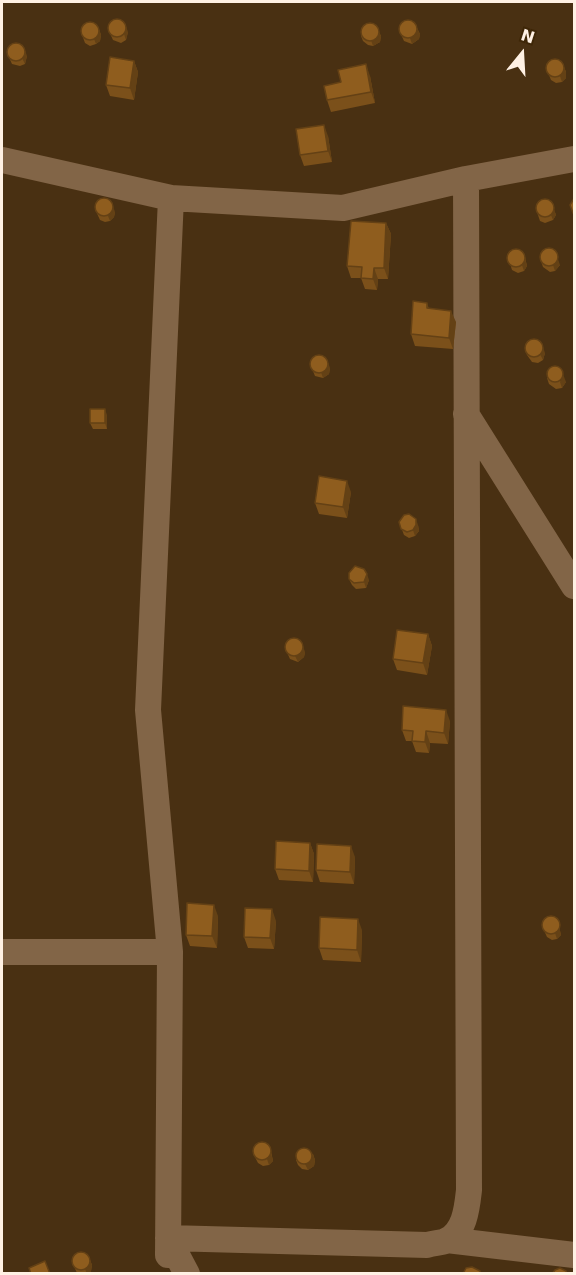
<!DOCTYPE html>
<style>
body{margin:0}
#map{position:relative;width:576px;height:1275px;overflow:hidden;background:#493012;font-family:"DejaVu Sans",sans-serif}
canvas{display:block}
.frame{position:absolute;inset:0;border:3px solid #fff1e4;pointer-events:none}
.north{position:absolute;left:492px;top:24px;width:60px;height:60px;-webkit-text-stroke:4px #3e2607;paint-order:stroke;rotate:18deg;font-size:16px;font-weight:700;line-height:24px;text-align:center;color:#fff1e4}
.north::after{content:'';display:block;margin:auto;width:21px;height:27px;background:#fff1e4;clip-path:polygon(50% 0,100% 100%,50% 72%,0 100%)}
</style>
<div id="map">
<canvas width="576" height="1275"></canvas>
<div class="frame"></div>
<div class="north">N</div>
</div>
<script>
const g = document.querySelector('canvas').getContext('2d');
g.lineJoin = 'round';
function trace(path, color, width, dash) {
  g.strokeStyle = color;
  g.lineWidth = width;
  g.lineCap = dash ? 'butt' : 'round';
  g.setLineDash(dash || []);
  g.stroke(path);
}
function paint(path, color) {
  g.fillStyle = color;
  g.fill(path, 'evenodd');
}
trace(new Path2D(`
 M2 160 171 198 343 208 466 179 574 159
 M466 414 574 586
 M2 952H170
 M447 1240 574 1255
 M168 1255 170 952 148 710 171 198
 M187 1274 168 1238 427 1245C433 1243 440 1243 446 1241 465 1232 467 1208 469 1190L466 179`), '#826547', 26);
paint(new Path2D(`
 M417 28 420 34 419 39 412 44 404 41 399 30Z
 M99 29 101 35 100 41 96 44 90 46 85 43 81 32Z
 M108 29 128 32 126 40 121 43 113 40Z
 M378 30 381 36 380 42 373 46 368 45 363 41 361 36Z
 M7 53 27 56 25 64 20 66 12 64Z
 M134 61 138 72 134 100 110 96 106 85Z
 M564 67 566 72V78L562 82 556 83 551 80 547 70Z
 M370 76 375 103 331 112 327 100 341 82Z
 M328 136 332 162 304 166 300 155Z
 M551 202 556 215 553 220 545 223 540 221 536 209Z
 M95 209 115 212 114 217 110 221 105 222 100 220Z
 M386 223 391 234 388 279H378L377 290 365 289 361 278H351L347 266Z
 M508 257H525L527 266 524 271 518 273 512 270Z
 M541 261 560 265 555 271 550 272 543 267Z
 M427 303 429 309 456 322 453 349 415 346 411 334Z
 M525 349 545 353 543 360 538 363 532 362 527 355Z
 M310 364 330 368 329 374 323 378 315 376Z
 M547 378 566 382 562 388 556 389 549 384Z
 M107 415V429H93L90 423Z
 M351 492 347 518 319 514 315 503Z
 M399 522 418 525 419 531 415 536 409 538 404 535Z
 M349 579 369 580 366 588 356 589 352 585Z
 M428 634 432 646 427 675 397 670 393 659Z
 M285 648 305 652 304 657 298 662 290 659Z
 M450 721 448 744 430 743 429 753 416 752 412 741H406L402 730Z
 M310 843 314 854 313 882 279 880 275 869Z
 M355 857 354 884 320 882 316 870Z
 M218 916 217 948 190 946 186 935Z
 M557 918 561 935 557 939 552 940 547 937 542 926Z
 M276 921 274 949 248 948 244 937Z
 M362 930 361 962 323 960 319 948Z
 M271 1151 273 1161 269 1165 263 1166 258 1163 253 1153Z
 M313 1154 315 1160 314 1166 308 1170 302 1169 298 1165 296 1160Z
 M90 1260 92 1265 91 1271 89 1274 77 1273 72 1262Z`), '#7b501a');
paint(new Path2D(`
 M126 26 128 32 126 40 124 34Z
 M417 28 420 34 419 39 412 44 410 38Z
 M99 29 101 35 100 41 96 44 94 39Z
 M378 30 381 36 380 42 373 46 371 40Z
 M25 50 27 56 25 64 22 58Z
 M134 61 138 72 134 100 130 88Z
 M366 64 370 76 375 103 371 92Z
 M564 67 566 72V78L562 82 560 76Z
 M324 125 328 136 332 162 328 151Z
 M113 206 115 212 114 217 110 221 108 216Z
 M554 209 556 215 553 220 551 215Z
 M386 223 391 234 388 279 384 268Z
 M523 252 527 266 524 271 522 265Z
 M557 256 560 265 555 271 553 265Z
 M374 268 378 279 377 290 373 279Z
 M451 311 456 322 453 349 449 338Z
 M543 347 545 353 543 360 540 354Z
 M328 362 330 368 329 374 323 378 321 372Z
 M563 374 566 382 562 388 560 382Z
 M105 409 107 415V429L105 423Z
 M347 481 351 492 347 518 343 507Z
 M416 519 418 525 419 531 415 536 413 530Z
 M367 574 369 580 366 588 364 582Z
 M428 634 432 646 427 675 423 663Z
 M303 646 305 652 304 657 298 662 295 656Z
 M446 710 450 721 448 744 444 733Z
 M426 731 430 743 429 753 425 742Z
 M310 843 314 854 313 882 309 871Z
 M351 846 355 857 354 884 350 872Z
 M214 905 218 916 217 948 212 936Z
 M272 909 276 921 274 949 270 938Z
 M557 918 561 935 557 939 555 933Z
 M358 919 362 930 361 962 357 950Z
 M269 1145 273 1161 269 1165 267 1159Z
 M313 1154 315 1160 314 1166 308 1170 305 1164Z
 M90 1260 92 1265 91 1271 89 1274H87L85 1269Z`), '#644115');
const building = new Path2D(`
 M108 28a9 9 0 1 1 18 0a9 9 0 1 1-18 0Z
 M399 29a9 9 0 1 1 18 0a9 9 0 1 1-18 0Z
 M81 31a9 9 0 1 1 18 0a9 9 0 1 1-18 0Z
 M361 32a9 9 0 1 1 18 0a9 9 0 1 1-18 0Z
 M7 52a9 9 0 1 1 18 0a9 9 0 1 1-18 0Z
 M110 57 134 61 130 88 106 85Z
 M546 68a9 9 0 1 1 18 0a9 9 0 1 1-18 0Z
 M366 64 371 92 327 100 324 86 341 82 338 70Z
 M324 125 328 151 300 155 296 129Z
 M95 207a9 9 0 1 1 18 0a9 9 0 1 1-18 0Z
 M536 208a9 9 0 1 1 18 0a9 9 0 1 1-18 0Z
 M573 200H574V214L573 213 570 205Z
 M351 221 386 223 384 268H374L373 279 361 278 362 267 347 266Z
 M540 257a9 9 0 1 1 18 0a9 9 0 1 1-18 0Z
 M507 258a9 9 0 1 1 18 0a9 9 0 1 1-18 0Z
 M413 301 427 303V308L451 311 449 338 411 334Z
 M525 348a9 9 0 1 1 18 0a9 9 0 1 1-18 0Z
 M310 364a9 9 0 1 1 18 0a9 9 0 1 1-18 0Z
 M547 374a8 8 0 1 1 16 0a8 8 0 1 1-16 0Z
 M90 409H105V423H90Z
 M319 476 347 481 343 507 315 503Z
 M409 514 416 519V525L413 530 407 532 401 529 399 522 404 515Z
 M355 566 364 569 367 574 364 582 354 583 349 579V573Z
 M397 630 428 634 423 663 393 659Z
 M285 647a9 9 0 1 1 18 0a9 9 0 1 1-18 0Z
 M403 706 446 710 444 733 426 731 425 742 412 741 413 731 402 730Z
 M276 841 310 843 309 871 275 869Z
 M317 844 351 846 350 872 316 870Z
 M187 903 214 905 212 936 186 935Z
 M245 908 272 909 270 938 244 937Z
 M542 925a9 9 0 1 1 18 0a9 9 0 1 1-18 0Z
 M320 917 358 919 357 950 319 948Z
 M253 1151a9 9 0 1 1 18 0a9 9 0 1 1-18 0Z
 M296 1156a8 8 0 1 1 16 0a8 8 0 1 1-16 0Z
 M72 1261a9 9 0 1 1 18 0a9 9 0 1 1-18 0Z
 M45 1261 50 1274H31L29 1268Z
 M472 1267 480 1271V1274H463L466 1268Z
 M560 1268 566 1271 567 1274H552L555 1270Z`);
paint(building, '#8f5d1e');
trace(building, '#644115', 1.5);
</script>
